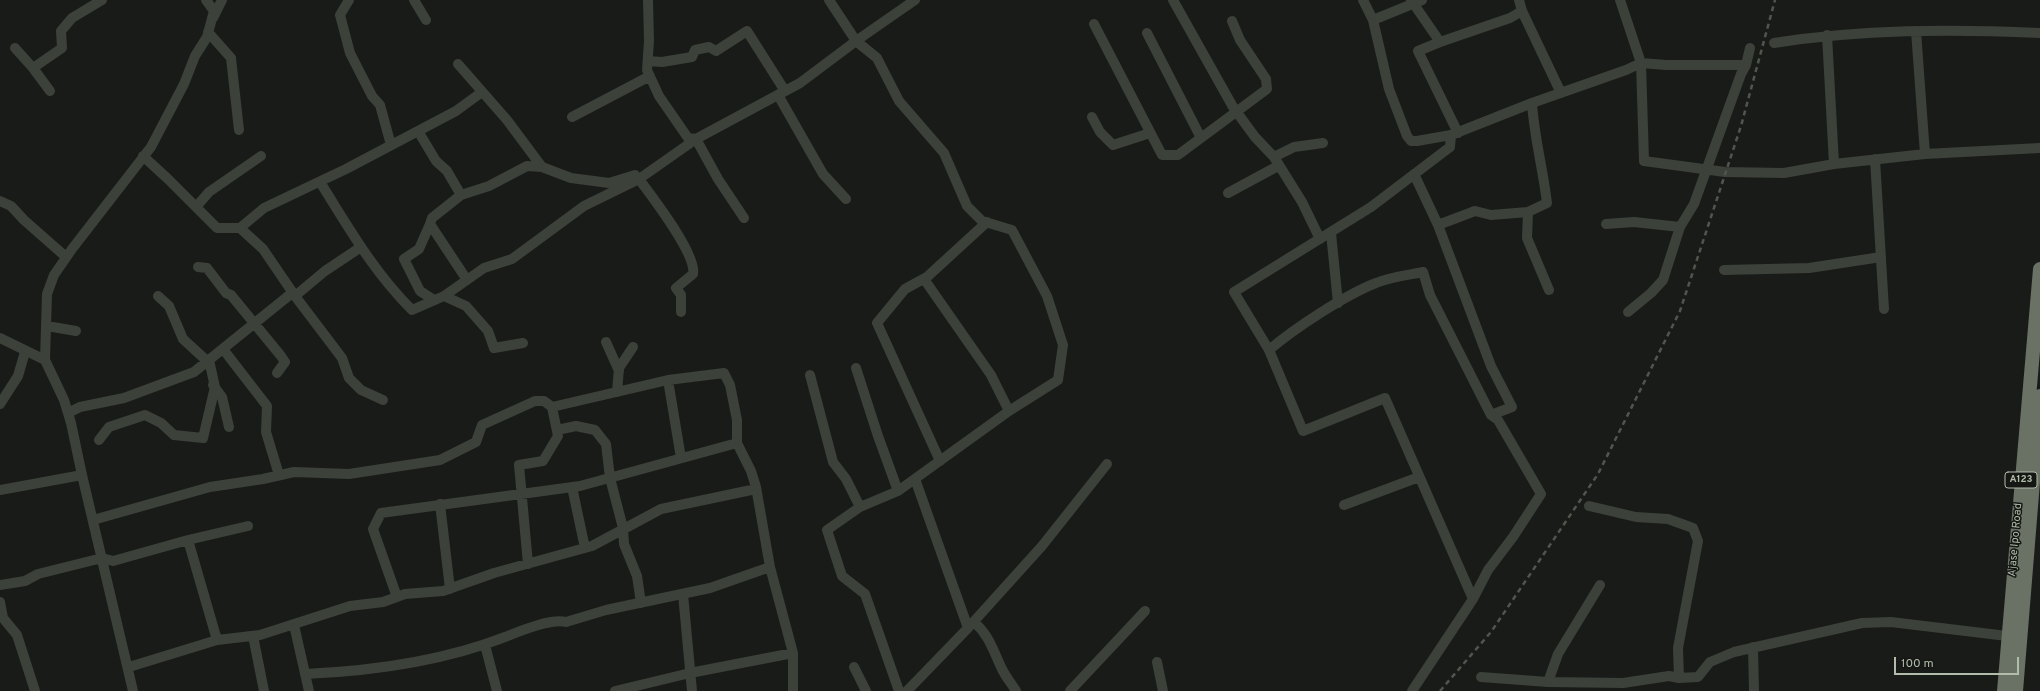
<!DOCTYPE html>
<style>
body{margin:0}
#map{position:relative;width:2040px;height:691px;overflow:hidden;background:#191b19;font-family:Overpass,sans-serif}
canvas{display:block}
.scale{position:absolute;left:1894px;top:657px;width:125px;height:18px;box-sizing:border-box;border:2px solid #b2bcaa;border-top:0;padding-left:5px;font-size:12px;line-height:14px;white-space:nowrap;color:#b2bcaa;-webkit-text-stroke:3px #141714;paint-order:stroke}
</style>
<div id="map">
<canvas width="2040" height="691"></canvas>
<div class="scale">100 m</div>
</div>
<script>
const g = document.querySelector('canvas').getContext('2d');
g.lineJoin = 'round';
function trace(path, color, width, dash) {
  g.strokeStyle = color;
  g.lineWidth = width;
  g.lineCap = dash ? 'butt' : 'round';
  g.setLineDash(dash || []);
  g.stroke(path);
}
function label(font, color, halo, rows, align = 'center') {
  g.font = font + ' Overpass,sans-serif';
  g.lineWidth = 3;
  g.setLineDash([]);
  g.textBaseline = 'middle';
  g.strokeStyle = halo;
  g.fillStyle = color;
  for (const [text, x, y, turn = 0] of rows) {
    g.save();
    g.translate(x, y);
    g.rotate((+turn || 0) * Math.PI / 180);
    g.textAlign = isNaN(turn) ? turn : align;
    if (halo) g.strokeText(text, 0, 0);
    g.fillText(text, 0, 0);
    g.restore();
  }
}
trace(new Path2D(`
 M349 0 340 15 350 53 372 96 380 105 391 145
 M414 0 426 20
 M648 0 649 41 647 70 659 96 688 138 696 139 718 179 744 218
 M829 0 856 41 877 58 899 101 944 153 967 206 982 221 1012 230 1047 296 1063 345 1058 380 1009 411 898 491 860 507 827 530 842 576 865 594 899 691
 M1173 0 1233 107 1255 137 1274 157 1302 202 1320 239
 M1363 0 1373 20 1389 89 1407 136 1411 141H1417L1451 135
 M1411 0 1440 42 1510 18 1522 11
 M1519 0 1522 11 1561 93
 M1620 0 1641 63 1644 161 1725 172 1784 173 1834 164 1925 154 2040 148
 M213 18 222 0
 M1373 20 1422 0
 M1094 24 1162 155H1178L1267 89 1266 79 1240 40 1232 21
 M1916 31 1925 154
 M208 32 231 58 239 130
 M1147 33 1201 138
 M1827 35 1834 164
 M1440 42 1418 51 1458 133
 M1774 43C1862 29 1951 29 2040 33
 M15 48 33 68
 M648 61 662 62 692 57 695 50 709 47 716 51 747 31 785 91
 M458 64 507 120 542 167 571 178 609 183 635 175
 M1746 65 1750 48
 M50 91 33 68 62 48 61 31 72 18 102 0
 M778 95 823 174 846 199
 M1532 103C1534 136 1543 169 1547 203L1528 212 1527 238 1549 290
 M572 117 650 76
 M1092 117 1100 132 1113 145 1150 133
 M418 131 436 161 447 171 461 195
 M143 156 168 179 217 228H240L263 249 295 296 325 271 361 247
 M1274 157 1294 147 1323 143
 M1875 159 1884 309
 M1414 174 1438 225 1491 366 1512 407 1491 415
 M320 182C349 228 373 271 412 310L444 296 484 268 512 259 584 206 639 179
 M1228 193 1278 166
 M0 201 11 206 24 220 66 257
 M196 207 209 192 261 156
 M430 224 419 249 404 259 420 291 434 300
 M1438 225 1475 211 1491 215 1528 212
 M240 228 264 208 346 169 456 111 482 92
 M1331 233 1338 303
 M198 267 207 268 226 293 231 295 281 356 285 362 277 373
 M1724 270 1809 268 1881 257
 M924 279 991 375 1009 411
 M467 280 430 224 432 218 461 195 489 186 527 166 542 167
 M158 296 169 306 183 339 207 361
 M295 296 342 358 349 378 361 390 383 400
 M444 296 466 306 488 331 494 348 523 343
 M681 312V295L676 288 693 274C697 254 652 197 639 179L696 139 800 83 856 41 915 0
 M1628 312 1651 293 1663 280 1680 227
 M47 326 76 331
 M0 338 45 360
 M606 342 619 371
 M223 349 267 406 266 432 279 475
 M1269 350 1234 292 1371 207 1450 147 1451 135 1532 103 1626 70 1641 63 1666 65H1746L1741 74 1694 204 1680 227 1634 222 1606 224
 M856 368 878 436 898 491
 M810 375 833 462 846 479 860 507
 M668 380 681 458
 M213 385 222 397 229 427
 M617 392 619 368 633 347
 M0 404 18 376 25 352
 M552 407 668 380 724 373 730 385 737 420V443L751 471 756 487 770 567 793 653V691
 M68 413 80 407 124 398 194 372 292 293
 M557 430 576 426 595 430 606 444 610 478 623 528 624 544 637 576 641 603
 M99 440 109 427 145 415 161 423 174 435 203 438 215 387 209 360
 M940 461 877 323 905 289 927 277 987 222
 M915 479 968 628
 M572 487 585 548
 M0 490 82 475
 M440 504 450 589
 M1344 505 1419 477
 M1589 506 1636 517 1668 519 1693 528 1698 541 1678 648 1679 678
 M93 520 210 487 263 479 294 472 349 474 440 460 476 442 482 425 535 401H544L552 407 558 436 543 461 519 465 528 564
 M188 540 217 640
 M0 585 25 581 38 574 102 558 113 561 188 540 248 526
 M683 594 692 691
 M397 597 373 529 381 513 580 486 737 443
 M0 602 3 618 17 635 35 691
 M974 622C989 635 993 650 1001 667 1005 676 1011 683 1016 691
 M294 625 309 691
 M253 636 264 691
 M485 645 497 691
 M1753 647 1754 691
 M1157 662 1163 691
 M129 667 217 640 260 635 350 606 383 602 405 594 443 591 494 573 592 546 661 509 756 489
 M854 667 866 691
 M305 674C373 671 441 662 505 637 520 631 551 618 566 622L606 610 710 588 770 567
 M1481 677 1548 682 1623 683 1669 676 1679 678 1698 677 1710 662 1734 652 1862 623 1891 622 2007 636
 M1548 682 1558 654 1600 585
 M133 691 82 475 71 423 64 400 45 360 47 294 54 275 72 249 151 147 184 84 195 56 207 37 214 11 206 0
 M615 691 690 673 793 653
 M907 691 968 628 1042 546 1107 464
 M1070 691 1145 611
 M1412 691 1473 599 1385 398 1303 431 1269 350C1295 328 1345 295 1376 283 1390 277 1408 275 1423 272L1430 295 1491 415 1498 420 1541 494 1513 537 1488 570 1473 599`), '#3c413a', 10);
trace(new Path2D(`
 M2004 691 2040 269
 M2016 691 2040 396`), '#6a7265', 14);
trace(new Path2D(`
 M1440 691 1491 632 1598 474 1680 311 1741 126 1775 0`), '#50564c', 2.5, [5, 4]);
for (const [x, y, w] of [
 [2021,480,32]
]) {
  const box = new Path2D();
  box.roundRect(x - w / 2, y - 8, w, 16, 3);
  g.fillStyle = '#141714';
  g.fill(box);
  trace(box, '#b2bcaa', 1);
}
label('bold 10px', '#b2bcaa', null, [
 ["A123",2021,480]
]);
label('11px', '#b2bcaa', '#141714', [
 ["Ajase Ipo Road",2016,540,-85]
]);
</script>
